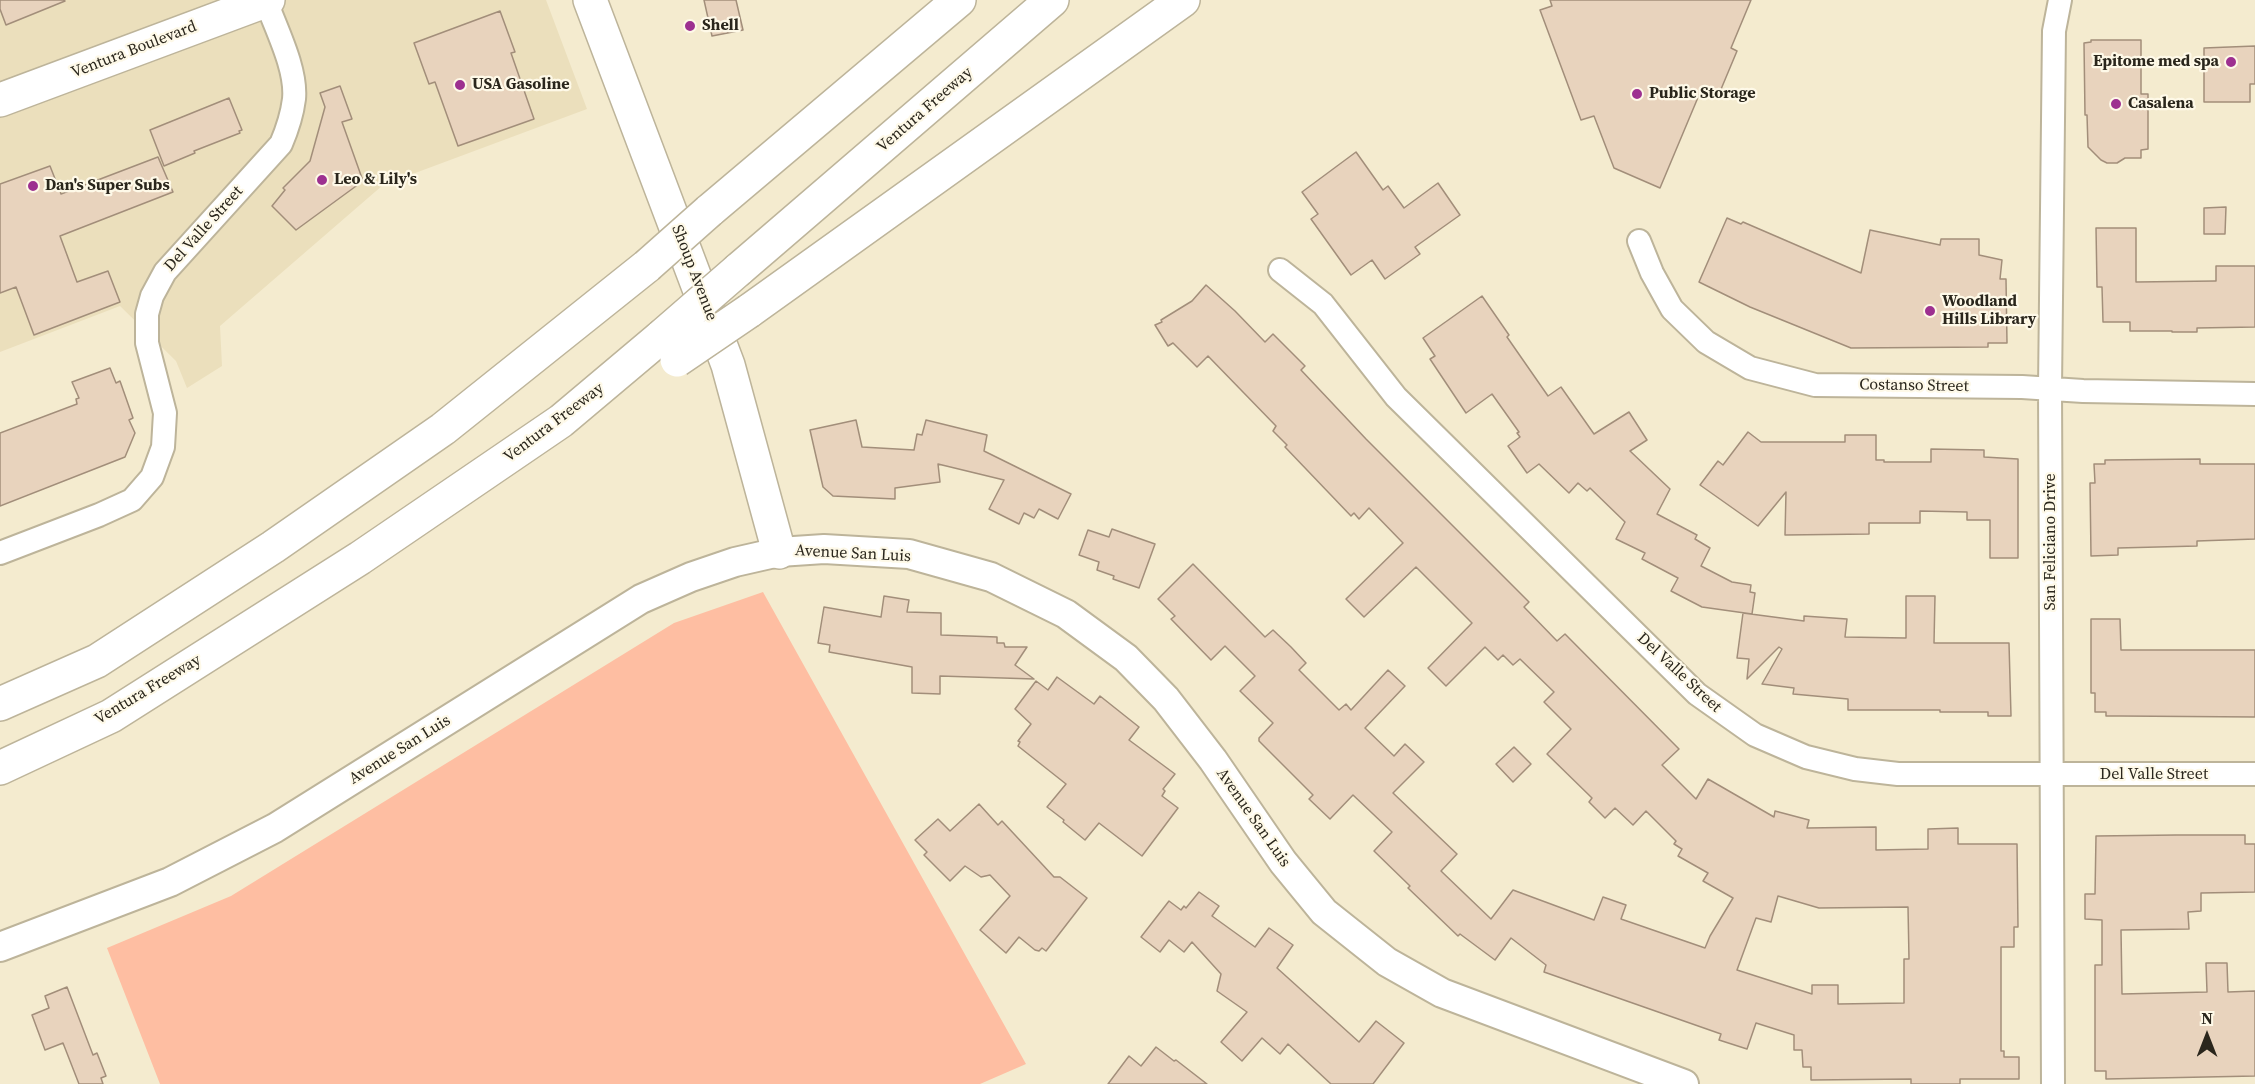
<!DOCTYPE html>
<style>
body{margin:0}
#map{position:relative;width:2255px;height:1084px;overflow:hidden;background:#f4ebcf;font-family:"Source Serif 4",serif}
canvas{display:block}
.north{position:absolute;left:2177px;top:1006px;width:60px;height:60px;-webkit-text-stroke:4px #fef9e8;paint-order:stroke;rotate:0deg;font-size:16px;font-weight:700;line-height:24px;text-align:center;color:#2a261c}
.north::after{content:'';display:block;margin:auto;width:21px;height:27px;background:#2a261c;clip-path:polygon(50% 0,100% 100%,50% 72%,0 100%)}
</style>
<div id="map">
<canvas width="2255" height="1084"></canvas>
<div class="north">N</div>
</div>
<script>
const g = document.querySelector('canvas').getContext('2d');
g.lineJoin = 'round';
function paint(path, color) {
  g.fillStyle = color;
  g.fill(path, 'evenodd');
}
function trace(path, color, width, dash) {
  g.strokeStyle = color;
  g.lineWidth = width;
  g.lineCap = dash ? 'butt' : 'round';
  g.setLineDash(dash || []);
  g.stroke(path);
}
function label(font, color, halo, rows, align = 'center') {
  g.font = font + ' "Source Serif 4",serif';
  g.lineWidth = 4.5;
  g.setLineDash([]);
  g.textBaseline = 'middle';
  g.strokeStyle = halo;
  g.fillStyle = color;
  for (const [text, x, y, turn = 0] of rows) {
    g.save();
    g.translate(x, y);
    g.rotate((+turn || 0) * Math.PI / 180);
    g.textAlign = isNaN(turn) ? turn : align;
    if (halo) g.strokeText(text, 0, 0);
    g.fillText(text, 0, 0);
    g.restore();
  }
}
paint(new Path2D(`
 M0 0H546L587 109 383 185 220 326 222 366 187 388 176 361 120 306 0 352Z`), '#ebdfbc');
paint(new Path2D(`
 M763 592 1026 1064 980 1084H160L107 948 231 896 674 623Z`), '#febea2');
const building = new Path2D(`
 M0 0H64L65 1 6 25 0 9Z
 M704 0H736L743 30 712 36Z
 M1550 0H1751L1731 48 1737 51 1719 94 1705 88 1701 96 1699 95 1660 188 1614 168 1594 116 1581 120 1540 10 1552 6Z
 M500 11 515 52 511 53 534 119 458 146 435 82 429 84 414 43Z
 M2091 40H2141V94H2148V149L2141 150V158H2125L2117 163H2107L2101 160 2088 147 2087 115H2085L2084 43 2091 42Z
 M2255 46V84H2250V102H2204V48Z
 M340 86 352 119 342 122 363 181 296 230 272 206 285 190 283 188 310 161 325 107 320 93Z
 M229 98 242 130 239 131 240 133 194 151 195 153 164 166 150 130Z
 M1356 152 1383 190 1388 186 1404 208 1438 183 1460 215 1415 247 1420 254 1385 279 1372 260 1351 275 1311 219 1318 214 1302 192Z
 M158 157 173 192 60 236 77 282 108 271 120 302 34 335 16 287 0 293V184L50 166 61 194Z
 M2226 207 2225 234H2204V208Z
 M1727 218 1741 224 1743 222 1861 273 1870 230 1940 245 1941 239H1979V255L2002 260 2000 279H2006L2007 343H1988V347L1851 348 1750 307 1699 282Z
 M2096 228H2136V282L2215 281H2216V266H2255V327L2197 328V332H2172V331H2130V322H2103L2102 287H2097Z
 M1206 285 1235 311 1265 342 1273 334 1305 366 1301 370 1366 439 1529 602 1524 607 1557 641 1565 634 1679 749 1662 765 1696 799 1708 779 1774 817 1775 811 1809 820 1807 828 1876 827V850L1928 849V829L1958 828V844H2017L2018 927H2014V947H2001V1051H2004V1057H2019V1079H1960V1084H1911V1079L1811 1080V1067H1803L1802 1050H1794V1035L1756 1023 1747 1049 1719 1040 1721 1034 1544 972 1546 965 1511 938 1495 960 1460 934 1458 936 1408 888 1410 886 1374 851 1392 832 1353 795 1330 819 1309 799 1313 795 1259 741V738L1273 723 1240 691 1255 676 1225 646 1211 660 1171 619 1175 616 1158 599 1193 564 1265 637 1273 630 1291 647 1306 663 1299 670 1339 710 1346 704 1351 710 1388 670 1405 686 1365 728 1394 756 1405 744 1424 762 1393 793 1457 854 1441 871 1491 919 1513 890 1594 920 1603 897 1626 905 1621 919 1705 948 1710 936 1733 898 1703 881 1708 873 1678 856 1682 849 1674 844 1676 841 1646 811 1633 825 1615 808 1605 818 1589 802 1592 798 1547 754 1571 729 1544 702 1554 692 1520 659 1513 665 1503 655 1498 660 1485 647 1446 686 1428 668 1472 623 1416 567 1364 617 1346 599 1403 543 1369 508 1359 519 1354 513 1351 516 1285 447 1287 445 1273 431 1276 426 1208 356 1197 367 1173 343 1168 346 1155 325 1162 322 1161 320 1192 301ZM1778 896 1819 908 1908 907 1909 959H1904V1003L1838 1004V985H1812V994L1737 970 1756 918 1771 922Z
 M1482 296 1509 335 1507 337 1548 396 1561 387 1594 434 1629 412 1647 440 1630 451 1670 489 1657 514 1697 535 1695 539 1710 548 1701 566 1732 582 1751 585 1750 592 1755 593 1752 614 1702 607 1671 591 1678 578 1642 559 1645 553 1616 539 1625 522 1590 488 1587 491 1578 483 1569 493 1539 464 1527 473 1508 446 1520 437 1517 433 1519 432 1492 394 1466 413 1430 359 1435 356 1423 338Z
 M110 368 116 383 120 381 133 418 129 420 135 433 125 457 0 506V433L77 404 76 399 79 398 72 382Z
 M856 420 862 447 914 450 917 434 922 435 926 420 987 435 984 451 1071 494 1058 519 1039 509 1034 518 1024 513 1019 524 989 509 1004 480 938 464 940 482 895 488V499L833 496 823 487 810 430Z
 M1748 432 1761 442H1845V435H1876V460H1884V462H1931V449L1984 450V457L2018 459V558H1990V520H1967V512L1920 511V523H1869V534L1785 535 1786 492 1758 526 1700 485 1718 461 1723 465Z
 M2200 459V464H2255V539L2197 541V546L2118 548V555L2091 556 2090 483H2095L2094 464H2105V460Z
 M1112 529 1155 544 1139 588 1113 579 1114 576 1097 570 1099 562 1079 555 1088 530 1109 537Z
 M884 596 909 600 907 612 941 613V635L997 637V643H1004L1005 647H1027L1015 665 1034 679 940 676V694L912 693V667L829 652 830 645 818 643 824 607 881 617Z
 M1906 596H1935L1934 643H2009L2011 716H1988V712H1940V710H1848V699L1793 694 1794 688 1762 684 1782 649 1779 647 1747 679 1749 659 1737 658 1743 613 1804 621V616L1847 619 1845 637 1906 638Z
 M2091 619H2120L2121 650H2255V717L2120 716H2106V712H2095V693H2091Z
 M1057 677 1094 704 1100 696 1139 727 1129 740 1175 774 1163 789 1165 791 1162 796 1178 808 1142 856 1099 823 1085 840 1063 822 1064 820 1047 807 1066 784 1018 746 1020 742 1018 741 1031 724 1015 709 1036 681 1048 690Z
 M1514 747 1531 764 1513 782 1496 764Z
 M979 804 998 825 1002 821 1054 877H1060L1087 898 1046 951 1042 948 1039 951 1035 950 1019 937 1006 953 980 930 1010 896 990 875 981 877 965 866 950 881 924 855 927 852 915 840 938 819 950 831Z
 M2176 835H2245V844H2255V892L2201 893V911L2188 912 2189 929 2121 930 2122 994 2207 992 2206 963H2227L2228 992 2255 991V1076L2106 1079V1071H2095V965H2102V920L2085 919V894H2095L2096 836Z
 M1199 892 1219 906 1212 916 1255 947 1269 928 1293 945 1277 968 1359 1042 1376 1021 1404 1043 1373 1084H1331L1288 1044 1280 1054 1262 1038 1242 1061 1221 1042 1247 1012 1217 991 1221 974 1192 942 1184 952 1169 940 1160 952 1141 937 1169 901 1181 910 1184 906 1186 908Z
 M67 987 93 1055 97 1053 106 1076 101 1078 103 1084H79L63 1043 45 1050 32 1015 49 1008 45 996Z
 M1156 1047 1174 1061 1176 1060 1207 1084H1108L1129 1056 1141 1066Z`);
paint(building, '#e8d3bd');
trace(building, '#a28e7a', 1.5);
const minor = new Path2D(`
 M1639 241 1652 273 1672 309 1706 342 1750 368 1815 385 2022 387 2083 391 2255 394
 M1280 270 1323 304 1396 397 1697 694 1755 735 1806 757 1855 769 1898 774H2255
 M0 553 99 515 132 500 152 477 163 447 165 413 147 343V314L152 296 165 272 281 144C287 130 292 115 294 99 297 69 276 29 266 1
 M2053 1084 2050 388 2054 31 2060 0`);
const tertiary = new Path2D(`
 M0 947 170 882 275 828 641 599 691 577 735 562 779 552 824 549 909 554 991 577 1066 614 1126 658 1166 699 1213 760 1283 862 1324 912 1387 962 1442 993 1684 1084`);
const secondary = new Path2D(`
 M590 0 728 365 779 552
 M0 100 268 0`);
const motorway = new Path2D(`
 M709 211 959 0
 M738 270 1052 0
 M749 311 1183 0
 M0 704 97 661 273 547 443 429 647 266
 M0 768 111 716 360 558 561 421 662 336`);
trace(minor, '#bdb49a', 26);
trace(tertiary, '#bdb49a', 32);
trace(secondary, '#bdb49a', 36);
trace(motorway, '#bdb49a', 36);
trace(minor, '#fff', 22);
trace(tertiary, '#fff', 28);
trace(secondary, '#fff', 33);
trace(motorway, '#fff', 33);
const motorwayBridge = new Path2D(`
 M647 266 709 211
 M662 336 738 270
 M677 360 749 311`);
trace(motorwayBridge, '#bdb49a', 36, []);
trace(motorwayBridge, '#fff', 33);
for (const [x, y, r, color] of [
 [690,26,6,"#9d3090"],
 [2231,62,6,"#9d3090"],
 [460,85,6,"#9d3090"],
 [1637,94,6,"#9d3090"],
 [2116,104,6,"#9d3090"],
 [322,180,6,"#9d3090"],
 [33,186,6,"#9d3090"],
 [1930,311,6,"#9d3090"]
]) {
  const dot = new Path2D();
  dot.arc(x, y, r, 0, 2 * Math.PI);
  g.fillStyle = color;
  g.fill(dot);
  trace(dot, '#fef9e8', 2);
}
label('bold 16px', '#2a261c', '#fef9e8', [
 ["Shell",702,26],
 ["Epitome med spa",2219,62,"right"],
 ["USA Gasoline",472,85],
 ["Public Storage",1649,94],
 ["Casalena",2128,104],
 ["Leo & Lily's",334,180],
 ["Dan's Super Subs",45,186],
 ["Woodland",1942,302],
 ["Hills Library",1942,320]
], 'left');
label('16px', '#2a261c', '#fef9e8', [
 ["Ventura Boulevard",134,50,-21],
 ["Ventura Freeway",925,110,-41],
 ["Del Valle Street",204,229,-48],
 ["Shoup Avenue",694,273,69],
 ["Costanso Street",1914,386,1],
 ["Ventura Freeway",554,423,-37],
 ["San Feliciano Drive",2051,542,-90],
 ["Avenue San Luis",853,554,3],
 ["Del Valle Street",1679,673,43],
 ["Ventura Freeway",148,690,-31],
 ["Avenue San Luis",400,750,-32],
 ["Del Valle Street",2154,775],
 ["Avenue San Luis",1253,818,55]
]);
</script>
